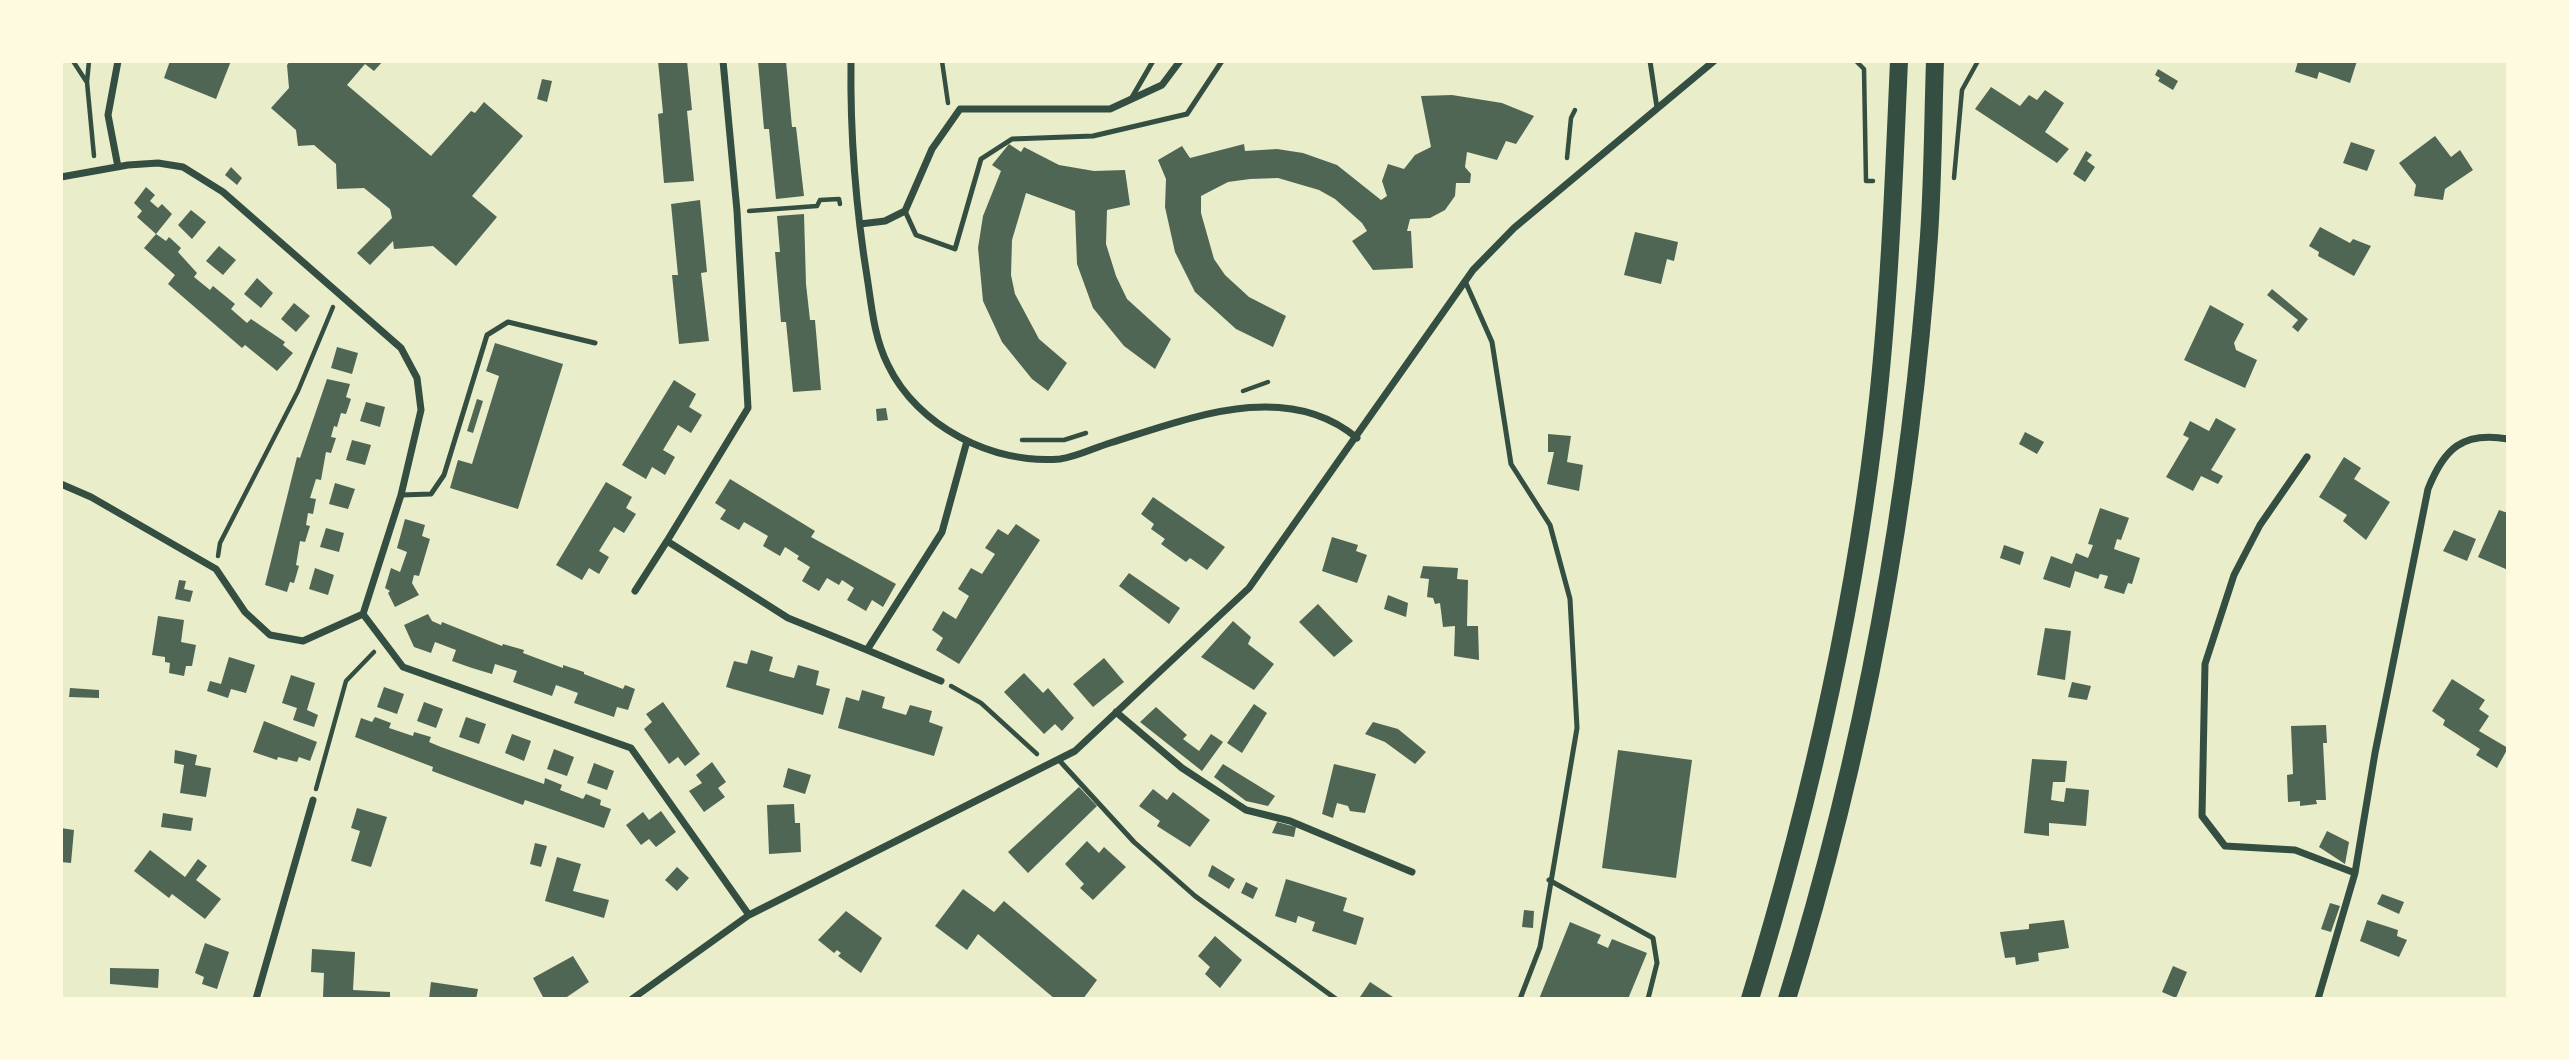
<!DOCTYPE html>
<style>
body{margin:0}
#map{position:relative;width:2569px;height:1060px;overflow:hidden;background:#e9edc9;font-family:"Sofia Sans Condensed",sans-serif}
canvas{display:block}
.frame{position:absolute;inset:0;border:63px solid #fefae0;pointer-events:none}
</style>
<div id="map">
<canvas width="2569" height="1060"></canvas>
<div class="frame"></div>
</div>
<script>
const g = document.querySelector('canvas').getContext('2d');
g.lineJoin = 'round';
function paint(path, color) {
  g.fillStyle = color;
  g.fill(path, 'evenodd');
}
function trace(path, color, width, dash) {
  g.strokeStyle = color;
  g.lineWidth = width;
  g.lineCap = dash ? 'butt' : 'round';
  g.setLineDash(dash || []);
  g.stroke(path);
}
paint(new Path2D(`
 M170 61H231L216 99 164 78Z
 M290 61H383L374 71 365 64 347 85 431 156 471 111 475 113 484 102 523 136 472 196 497 217 456 266 433 246 394 249 393 241 370 265 357 253 392 218 390 209 364 188 337 189 336 164 314 145 298 146 296 130 271 108 289 88 287 65Z
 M658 61H687L692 110 687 111 694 181 664 183 658 114 663 113Z
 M758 61H786L792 127H796L804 196 776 199 769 129H764Z
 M2298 61H2357L2350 83 2319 72 2317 79 2295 72Z
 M2158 69 2178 81 2173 90 2158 81 2160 78 2155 75Z
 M542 79 552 81 547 102 537 99Z
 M1991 87 2020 106 2029 95 2037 100 2045 90 2064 103 2045 132 2069 149 2057 163 1975 109Z
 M1452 95 1502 103 1534 116 1516 144 1506 141 1497 160 1467 152 1465 167 1471 174 1470 183H1456L1455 196 1445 210 1430 218 1410 219 1407 231H1411L1413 268 1373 270 1352 241 1367 231 1362 223 1335 199 1319 190 1278 178 1250 179 1228 182 1201 196V213L1214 259 1225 275 1249 297 1286 316 1273 347 1236 329 1195 292 1175 252 1165 207 1166 179 1158 160 1182 146 1190 158 1244 144 1245 151 1277 149 1303 153 1337 165 1381 200 1387 196 1382 181 1388 164 1404 169 1415 155 1431 147 1421 96Z
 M2435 136 2451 157 2460 150 2473 170 2445 189 2443 200 2414 196 2416 185 2399 163Z
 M2351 142 2375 150 2367 171 2343 163Z
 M1009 144 1021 152 1024 147 1059 165 1094 171 1125 170 1130 205 1107 210 1106 244 1116 276 1127 299 1171 339 1155 369 1124 346 1093 308 1077 264 1075 211 1026 193 1012 240 1011 275 1015 294 1039 339 1067 363 1048 391 1032 379 1002 342 983 301 978 248 983 216 1001 171 992 165Z
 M2086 151 2092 155 2087 161 2095 167 2085 182 2073 174Z
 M231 167 242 178 237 185 225 175Z
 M146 187 155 195 150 201 158 208 162 204 172 214 156 234 137 217 142 211 134 203Z
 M700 200 707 272 701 273 709 341 679 344 672 275H678L671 204Z
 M191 210 206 222 192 239 178 225Z
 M804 214 806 284 810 320H815L821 390 793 392 786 322H781L775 252H780L777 216Z
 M2320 227 2350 243 2353 239 2371 246 2354 276 2318 256 2319 252 2309 246Z
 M1635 232 1678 242 1674 261 1667 259 1661 284 1624 275Z
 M156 234 166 241 169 237 181 248 178 252 197 273 194 277 210 290 213 286 235 304 231 309 247 323 251 319 285 342 283 345 293 353 277 371 245 345 242 348 168 284 175 275 144 248Z
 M219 246 236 260 223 275 206 261Z
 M257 278 273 293 261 308 244 294Z
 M2272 289 2308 319 2298 332 2292 327 2298 320 2267 295Z
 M294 303 310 316 296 332 281 319Z
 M2210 305 2244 324 2234 343 2236 350 2257 360 2245 388 2184 360Z
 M495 343 563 364 518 509 450 488 458 460 472 464 499 376 486 371Z
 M337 347 358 353 352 374 331 368Z
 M327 379 350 384 346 397 351 399 346 414 341 413 337 427 334 426 331 437 336 438 331 453 326 452 321 480 316 479 310 498 316 499 313 514 308 513 306 525 310 526 305 542 300 541 296 565 299 566 294 583 290 582 287 592 265 585 297 457 300 458Z
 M674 380 696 394 689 407 702 415 691 433 678 425 663 450 675 457 665 475 652 467 646 479 622 465Z
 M477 399 483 401 473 433 467 431Z
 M366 402 385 407 380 427 360 421Z
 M886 408 888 420 877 421 876 409Z
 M2216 418 2236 429 2211 470 2223 476 2218 484 2201 476 2193 491 2166 477 2189 438 2183 435 2190 421 2209 431Z
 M2025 432 2044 442 2037 454 2019 444Z
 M1548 434 1571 436 1567 462 1583 465 1579 491 1547 484 1554 452H1548Z
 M352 440 371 445 365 465 346 460Z
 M2344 457 2361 468 2354 479 2390 502 2366 540 2343 521 2347 515 2319 497Z
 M730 479 815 531 811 537 896 584 883 607 872 600 866 611 847 600 854 588 842 580 839 585 827 578 819 591 802 581 810 567 797 559 799 556 785 547 780 556 763 546 768 536 744 522 739 530 720 519 726 510 715 503Z
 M606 482 632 497 626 508 636 514 624 533 614 527 599 551 609 557 599 574 589 568 582 580 556 565Z
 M335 483 355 489 348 509 329 504Z
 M1153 497 1225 547 1207 570 1190 558 1186 562 1161 544 1165 539 1151 529 1154 524 1141 514Z
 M2100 508 2129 518 2121 540 2117 539 2114 549 2140 558 2132 584 2128 583 2124 594 2104 588 2108 576 2100 574 2098 579 2075 571 2070 588 2043 579 2051 556 2072 564 2076 553 2088 558 2093 545 2088 544Z
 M2499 510 2508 513V570L2478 557Z
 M405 519 425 525 422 536 430 539 419 576 414 575 412 583 419 595 395 607 388 593 390 591 385 588 391 568 400 572 407 552 397 548Z
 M1016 524 1040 540 959 664 936 650 943 638 932 630 943 611 956 619 969 596 958 589 971 568 982 574 995 554 985 548 998 529 1008 535Z
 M326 528 344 533 339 552 320 547Z
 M2454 530 2476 539 2467 561 2443 551Z
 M1332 537 1358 545 1356 551 1367 555 1357 583 1322 571Z
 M2004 545 2024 552 2020 565 2000 558Z
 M1423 566 1458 568 1457 579 1468 580 1467 626H1478L1479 660 1454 656 1455 626 1443 627 1440 603 1435 604 1433 598 1427 597 1429 579 1420 578Z
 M315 568 334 575 328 595 309 589Z
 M1129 573 1180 608 1169 624 1119 586Z
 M179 580 186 581 184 589 193 591 190 602 175 599Z
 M1388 595 1408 603 1406 617 1384 609Z
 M1318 604 1353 641 1334 657 1299 622Z
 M428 614 432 621 441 625 442 622 502 646 503 644 524 650 523 653 563 668V665L584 672V674L623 689 625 685 635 689 628 710 617 707 614 717 574 703 578 693 556 685 552 696 513 682 517 671 495 664 492 674 472 668 452 661 456 650 435 642 431 653 414 647 404 625Z
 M158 616 184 620 181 642 196 645 192 666H186L184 676 169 673 170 663 165 662V657L152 655Z
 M1233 621 1251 637 1248 644 1274 664 1254 690 1201 657Z
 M2045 628 2071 631 2065 680 2037 675Z
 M751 650 773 657 769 671 782 675 794 678 798 665 819 671 816 685 830 689 823 715 726 687 734 661 747 664Z
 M229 657 255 665 246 693 231 689 228 698 207 691 210 681 221 684Z
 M1104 658 1124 682 1093 707 1073 684Z
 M1024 673 1043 693 1048 688 1074 718 1062 731 1055 724 1044 734 1004 692Z
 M291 675 315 683 307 710 318 715 314 727 293 720 297 708 282 703Z
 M2452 679 2485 700 2479 709 2489 716 2479 731 2508 748 2497 768 2476 755 2480 749 2443 725 2445 720 2432 711Z
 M2072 682 2091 686 2087 700 2068 697Z
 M384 687 404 694 397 714 377 707Z
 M70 688 99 690V698L69 697Z
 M862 690 885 697 882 708 906 715 910 705 932 711 929 722 943 727 934 756 838 728 846 697 859 701Z
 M424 702 443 709 436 728 417 721Z
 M663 702 700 754 685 766 678 757 669 764 644 729 652 722 646 714Z
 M1254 704 1267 713 1242 753 1227 743Z
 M1156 707 1187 735 1183 739 1199 751 1211 734 1223 742 1202 771 1140 722Z
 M375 717 391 723 389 728 413 736 414 732 431 737 429 742 441 747 544 784 545 778 562 785 560 790 583 799 586 794 601 800 600 805 611 809 604 828 525 800 523 805 432 771 433 767 355 737 361 718 372 722Z
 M466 717 486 724 479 744 459 737Z
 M264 721 317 742 310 761 299 757 297 762 278 757 277 760 253 752Z
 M1373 722 1398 729 1426 752 1415 764 1385 742 1365 734Z
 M2326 725 2327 743H2323L2326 800H2316L2317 804 2300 806V801L2288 802 2287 775 2293 774 2291 726Z
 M512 734 531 741 524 761 505 753Z
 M554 749 574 757 567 776 547 769Z
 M175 750 197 755 195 765 211 768 206 797 180 793 184 765 174 763Z
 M1618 750 1692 760 1676 878 1602 868Z
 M2032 759 2067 761 2065 782H2053L2051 800 2064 802 2066 788 2089 790 2086 826 2049 823V836L2024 833Z
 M712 762 726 782 718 788 725 797 704 812 689 791 702 783 696 775Z
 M594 763 614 771 607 790 587 783Z
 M1223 764 1275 796 1268 806 1246 801 1214 777Z
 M1334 764 1376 774 1365 813 1350 811 1348 806 1337 803 1333 818 1322 814Z
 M788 768 811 775 805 794 783 787Z
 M1079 787 1097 806 1028 873 1008 852Z
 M1153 789 1167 800 1173 792 1210 820 1190 847 1157 826 1160 821 1139 806Z
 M794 804 795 823H800L801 852 769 854 767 805Z
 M357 808 387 817 371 867 351 861 360 831 351 828Z
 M661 811 676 832 656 847 649 839 641 845 626 825 643 812 649 820Z
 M163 813 193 818 191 831 161 827Z
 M1277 822 1296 827 1294 837 1272 833Z
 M61 828 74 830 71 863 61 862Z
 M2327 831 2349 842 2345 864 2319 847Z
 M1087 841 1099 853 1104 847 1126 867 1093 900 1080 888 1084 884 1065 864Z
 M535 843 547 846 541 867 530 864Z
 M150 850 185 877 198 859 207 866 196 880 221 899 205 919 172 894 169 898 134 871Z
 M557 857 581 864 573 891 609 900 604 918 545 901Z
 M1212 865 1235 879 1229 889 1208 876Z
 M677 867 689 878 677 891 665 880Z
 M1286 879 1347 898 1343 911 1364 918 1356 945 1312 931 1315 922 1298 916 1296 923 1275 916Z
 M1246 882 1258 888 1253 899 1241 893Z
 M963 889 994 912 1004 901 1097 980 1083 999H1055L978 934 967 950 935 926Z
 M2382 894 2404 902 2399 914 2377 904Z
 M2330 903 2340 906 2331 932 2321 929Z
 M1524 910 1534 911 1533 928 1522 927Z
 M846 911 882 938 861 973 838 956 841 953 837 950 834 953 818 940Z
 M2064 920 2069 948 2038 953 2039 961 2016 965 2015 957 2005 958 2000 932 2029 929V924Z
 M2367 920 2398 930 2397 936 2407 940 2399 957 2360 941Z
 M1570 922 1601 935 1597 943 1608 948 1612 939 1647 953 1628 999H1539Z
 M1215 936 1242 960 1220 988 1205 974 1210 967 1198 956Z
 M205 943 229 952 217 989 202 984 204 977 195 973Z
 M312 949 355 952 353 990 390 992V999L323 997 324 973 311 972Z
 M573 956 589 982 564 999H544L533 978Z
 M2173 966 2187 972 2176 998 2162 992Z
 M110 968 159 969 158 988 110 984Z
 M431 982 478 989 476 999H429Z
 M1370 982 1396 999H1363L1360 997Z`), '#4f6655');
trace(new Path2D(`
 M73 61 86 81
 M89 61 87 82 94 156
 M942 61 948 103
 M1856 61 1864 69 1866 181H1873
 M1567 158 1571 118 1575 110
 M1954 178 1962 90 1978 61
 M749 211 817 206 820 200 839 199 840 204
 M1243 391 1268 382
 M1022 440H1064L1086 433
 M218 556 220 543 298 391 333 307
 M951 686 981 703 1037 754
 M316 789 346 681 374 652`), '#344e41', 4.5);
trace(new Path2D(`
 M1650 61 1657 108
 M1131 99 1153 61
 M905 211 916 235 955 249 981 159 1012 139 1093 136 1187 114 1222 61
 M1465 281 1492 342 1511 464 1550 525 1570 599 1577 728 1540 947 1520 999
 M401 495 431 494 444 475 487 335 508 322 595 343
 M1058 759 1134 842 1195 896 1336 999
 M1549 880 1653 938 1657 963 1648 999`), '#344e41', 5);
trace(new Path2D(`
 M723 61 737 211 748 408 667 541 788 618 867 650 942 532 967 441
 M851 61C850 135 856 210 868 283 872 311 875 339 888 365 917 426 993 465 1060 459 1076 457 1094 448 1110 443 1188 419 1286 378 1357 438
 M118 167 108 115 118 61
 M61 177 128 165 158 163 183 167 223 192 401 348 417 378 421 410 401 495 363 614 403 667 631 748 749 915
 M860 224 885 221 905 211 932 149 960 109H1110L1162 85 1180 61
 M2307 457 2260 525 2234 575 2205 664 2202 816 2225 846 2295 850 2355 873
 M61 484 91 497 216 569 245 612 270 635 303 641 363 614
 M635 591 667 541
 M867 650 941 681
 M1116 712 1182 768 1246 810 1290 821 1412 872
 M256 999 313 800
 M632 999 749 915 1075 751 1249 588 1473 270 1514 228 1714 61
 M2318 999 2355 873 2375 753 2428 489C2444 449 2462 431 2508 439`), '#344e41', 7);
trace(new Path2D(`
 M1750 999C1810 803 1856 603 1878 399 1890 287 1894 174 1899 61
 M1787 999C1864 752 1911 494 1929 236 1933 178 1933 119 1935 61`), '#344e41', 18);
</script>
